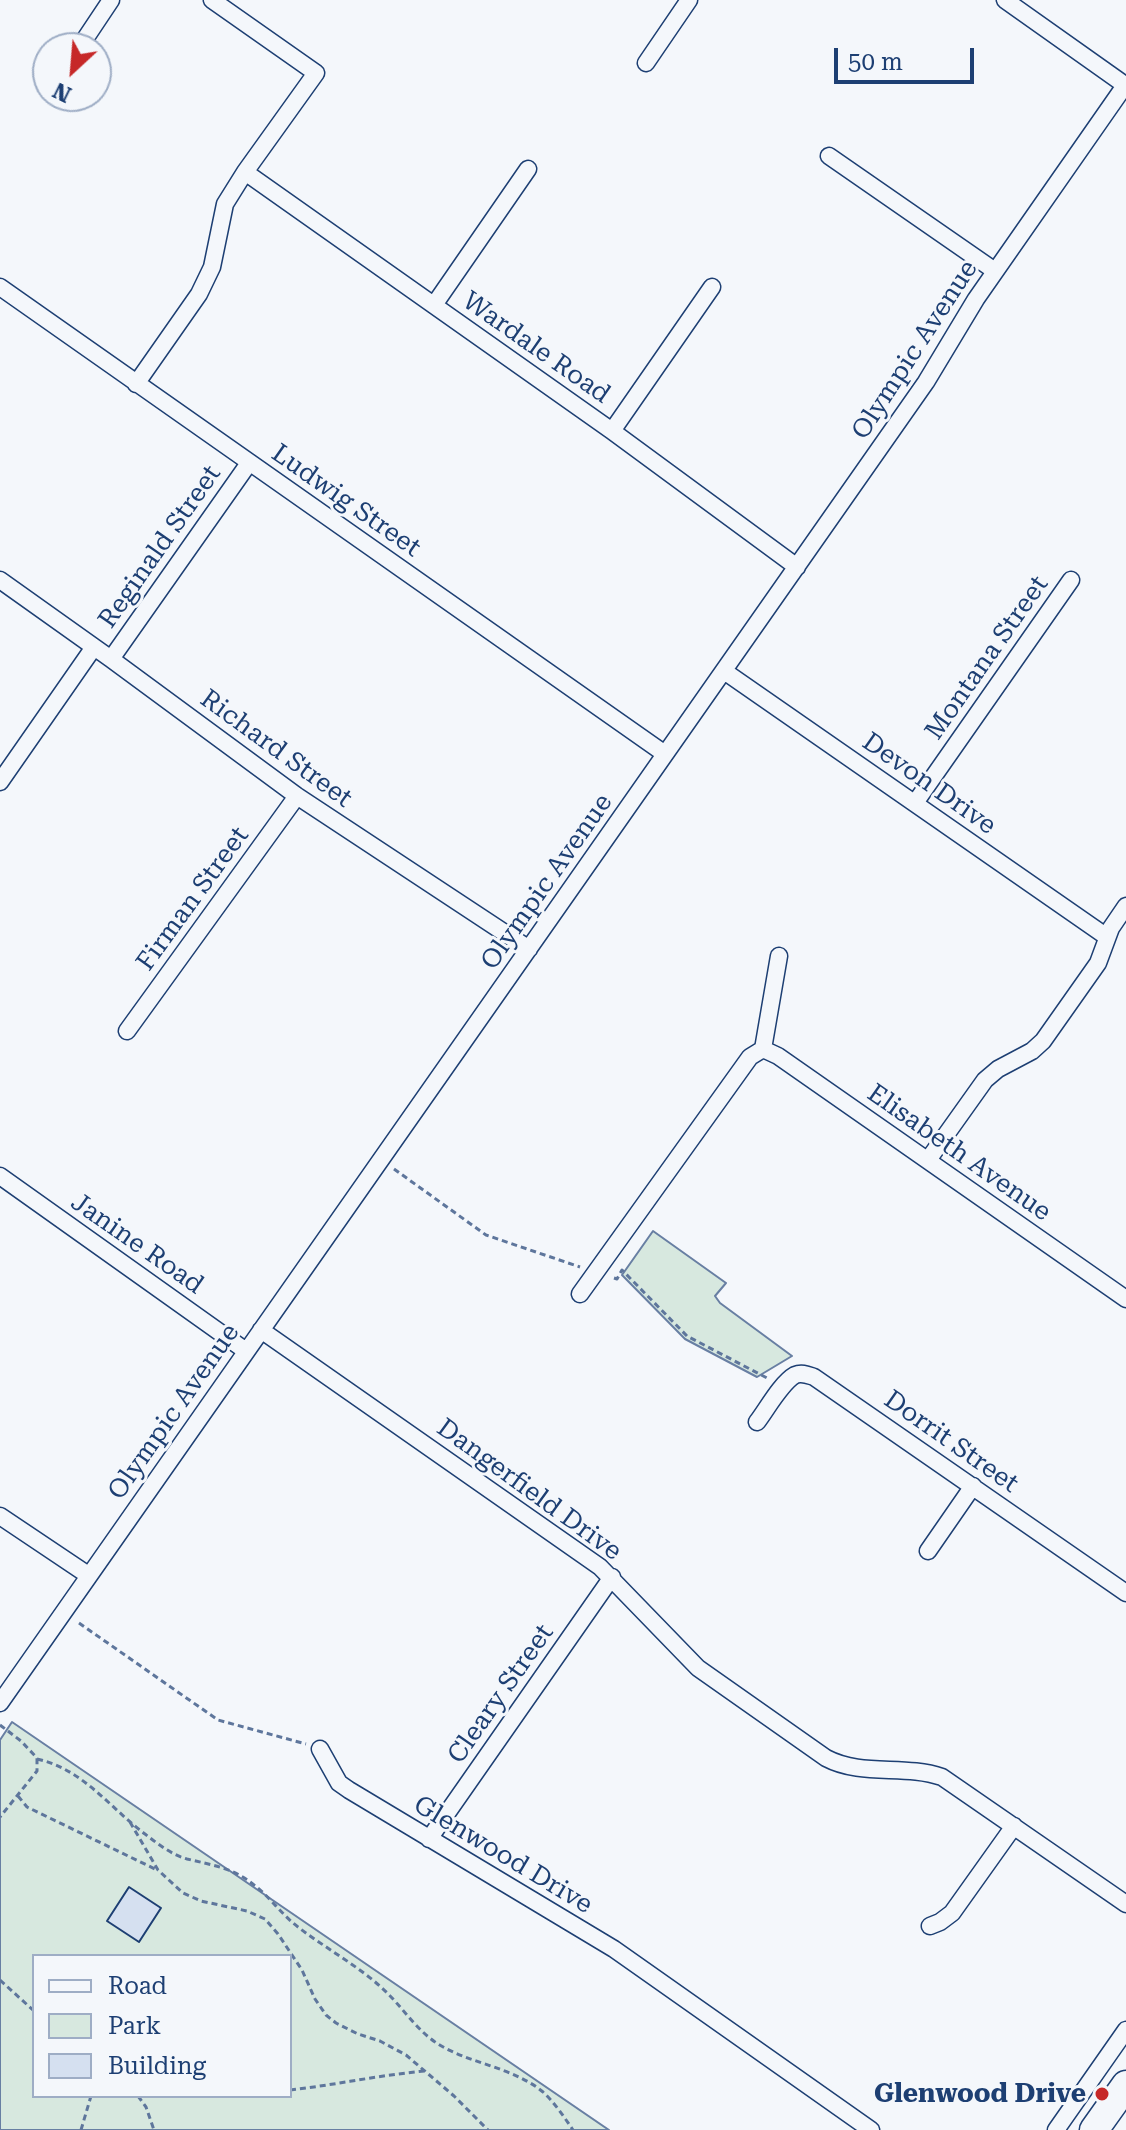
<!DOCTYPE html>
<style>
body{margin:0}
#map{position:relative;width:1126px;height:2130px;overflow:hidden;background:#f4f7fb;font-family:"Roboto Serif",serif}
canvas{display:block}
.legend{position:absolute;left:32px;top:1954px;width:260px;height:144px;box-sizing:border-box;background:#f4f7fb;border:2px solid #9eadc5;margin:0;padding:10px 14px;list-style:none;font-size:24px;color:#1d3f73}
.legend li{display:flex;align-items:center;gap:16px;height:40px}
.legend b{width:40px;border:2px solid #9eadc5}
.north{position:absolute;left:32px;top:32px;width:80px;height:80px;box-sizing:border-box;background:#f4f7fb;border:2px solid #9eadc5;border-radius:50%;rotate:206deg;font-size:22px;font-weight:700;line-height:32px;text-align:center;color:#1d3f73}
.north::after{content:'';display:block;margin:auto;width:28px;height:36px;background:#c62828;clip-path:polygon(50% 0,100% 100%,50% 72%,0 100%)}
.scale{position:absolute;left:834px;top:48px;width:140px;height:36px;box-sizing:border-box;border:4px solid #1d3f73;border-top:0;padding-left:10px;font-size:24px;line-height:28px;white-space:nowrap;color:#1d3f73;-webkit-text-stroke:6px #f4f7fb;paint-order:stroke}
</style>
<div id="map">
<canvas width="1126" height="2130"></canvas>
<ul class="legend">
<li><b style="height:10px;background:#f4f7fb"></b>Road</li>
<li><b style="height:22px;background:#d7e8df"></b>Park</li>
<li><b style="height:22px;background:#d5e0f0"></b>Building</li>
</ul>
<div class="north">N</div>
<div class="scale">50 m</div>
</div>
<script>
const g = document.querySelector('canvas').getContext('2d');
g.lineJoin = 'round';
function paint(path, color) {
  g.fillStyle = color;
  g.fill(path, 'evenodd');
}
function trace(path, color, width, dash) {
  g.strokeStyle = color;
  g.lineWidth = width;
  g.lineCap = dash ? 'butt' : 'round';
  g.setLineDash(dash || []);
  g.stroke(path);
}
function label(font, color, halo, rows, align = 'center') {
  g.font = font + ' "Roboto Serif",serif';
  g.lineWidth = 6;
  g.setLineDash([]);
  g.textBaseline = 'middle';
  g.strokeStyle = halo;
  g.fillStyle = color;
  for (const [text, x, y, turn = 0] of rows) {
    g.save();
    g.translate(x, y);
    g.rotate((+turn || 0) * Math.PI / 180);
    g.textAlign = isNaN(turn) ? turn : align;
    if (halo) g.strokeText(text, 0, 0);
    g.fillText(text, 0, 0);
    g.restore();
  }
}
const green = new Path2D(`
 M653 1231 726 1283 715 1296 720 1303 792 1356 757 1377 685 1339 622 1275Z
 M12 1722 609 2130H0V1740ZM34 1956H290V2096H34Z`);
paint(green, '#d7e8df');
trace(green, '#687fa3', 2);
const building = new Path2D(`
 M129 1887 161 1908 139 1942 107 1921Z`);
paint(building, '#d5e0f0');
trace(building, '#1d3f73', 2);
const minor = new Path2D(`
 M1005 0 1125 85
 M79 48 111 0
 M646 63 689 0
 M829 156 995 271
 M245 172 612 431 797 567
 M0 287 665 754
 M434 305 528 169
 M136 384 199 294 212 267 225 204 245 172 316 73 212 0
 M612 431 712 287
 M0 580 111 659 297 796 529 949
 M111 659 249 463
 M724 671 1107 937
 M0 782 94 647
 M915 803 1071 580
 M127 1031 297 796
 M763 1049 778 1056 1126 1299
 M928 1160 985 1080 998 1069 1032 1051 1043 1041 1098 963 1111 928 1126 906
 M0 1176 246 1351
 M580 1294 750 1057 763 1049 779 956
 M261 1330 600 1567 698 1668 826 1758C862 1777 904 1764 942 1777L1126 1904
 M757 1422C767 1409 781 1383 795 1375 802 1372 808 1375 814 1377L1126 1593
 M0 1516 88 1575
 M928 1551 973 1486
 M0 1703 926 382 976 299 1126 84
 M320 1749 339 1783 349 1790 614 1949 871 2130
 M429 1839 612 1577
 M930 1926 940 1922 952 1913 1014 1826
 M1056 2130 1126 2030`);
const trunk = new Path2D(`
 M1094 2130 1126 2085`);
trace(minor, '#1d3f73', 19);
trace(trunk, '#1d3f73', 31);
trace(new Path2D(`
 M394 1169 486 1235 580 1267
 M614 1278 617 1279 622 1270 687 1336 767 1378
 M79 1623 218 1720 306 1744
 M0 1725 21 1741 37 1758V1771L0 1817
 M37 1759C83 1769 110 1808 145 1834 158 1844 172 1855 187 1859 212 1865 234 1868 254 1885 270 1897 282 1915 298 1927 325 1948 357 1965 382 1988 401 2005 416 2030 438 2044 470 2064 513 2067 543 2092 555 2103 564 2117 573 2130
 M18 1796 27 1807 157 1870
 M130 1822 158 1870 183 1893 201 1901 247 1911 265 1919 278 1934 302 1970 315 1999 326 2015 336 2023 358 2034 380 2041 406 2055 454 2096 488 2130
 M0 1980 34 2011
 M290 2090C335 2085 380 2075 425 2071
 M138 2096 146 2107 154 2130
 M81 2130 91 2096`), '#5e769c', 3, [6, 4]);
trace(minor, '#f4f7fb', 16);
trace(trunk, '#f4f7fb', 28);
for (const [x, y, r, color] of [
 [1102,2094,8,"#c62828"]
]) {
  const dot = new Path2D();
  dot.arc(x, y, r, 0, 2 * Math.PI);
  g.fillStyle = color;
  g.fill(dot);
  trace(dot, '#f4f7fb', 3);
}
label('26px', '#1d3f73', '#f4f7fb', [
 ["Wardale Road",536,348,35],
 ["Olympic Avenue",915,350,-57],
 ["Ludwig Street",346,501,35],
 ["Reginald Street",160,547,-55],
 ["Montana Street",987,658,-55],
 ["Richard Street",276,749,36],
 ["Devon Drive",929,784,35],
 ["Olympic Avenue",547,882,-55],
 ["Firman Street",193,899,-54],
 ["Elisabeth Avenue",959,1153,35],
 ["Janine Road",137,1244,35],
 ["Olympic Avenue",174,1412,-55],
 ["Dorrit Street",951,1442,35],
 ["Dangerfield Drive",529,1490,36],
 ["Cleary Street",501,1694,-55],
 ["Glenwood Drive",503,1855,31]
]);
label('bold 26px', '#1d3f73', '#f4f7fb', [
 ["Glenwood Drive",1086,2094]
], 'right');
</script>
